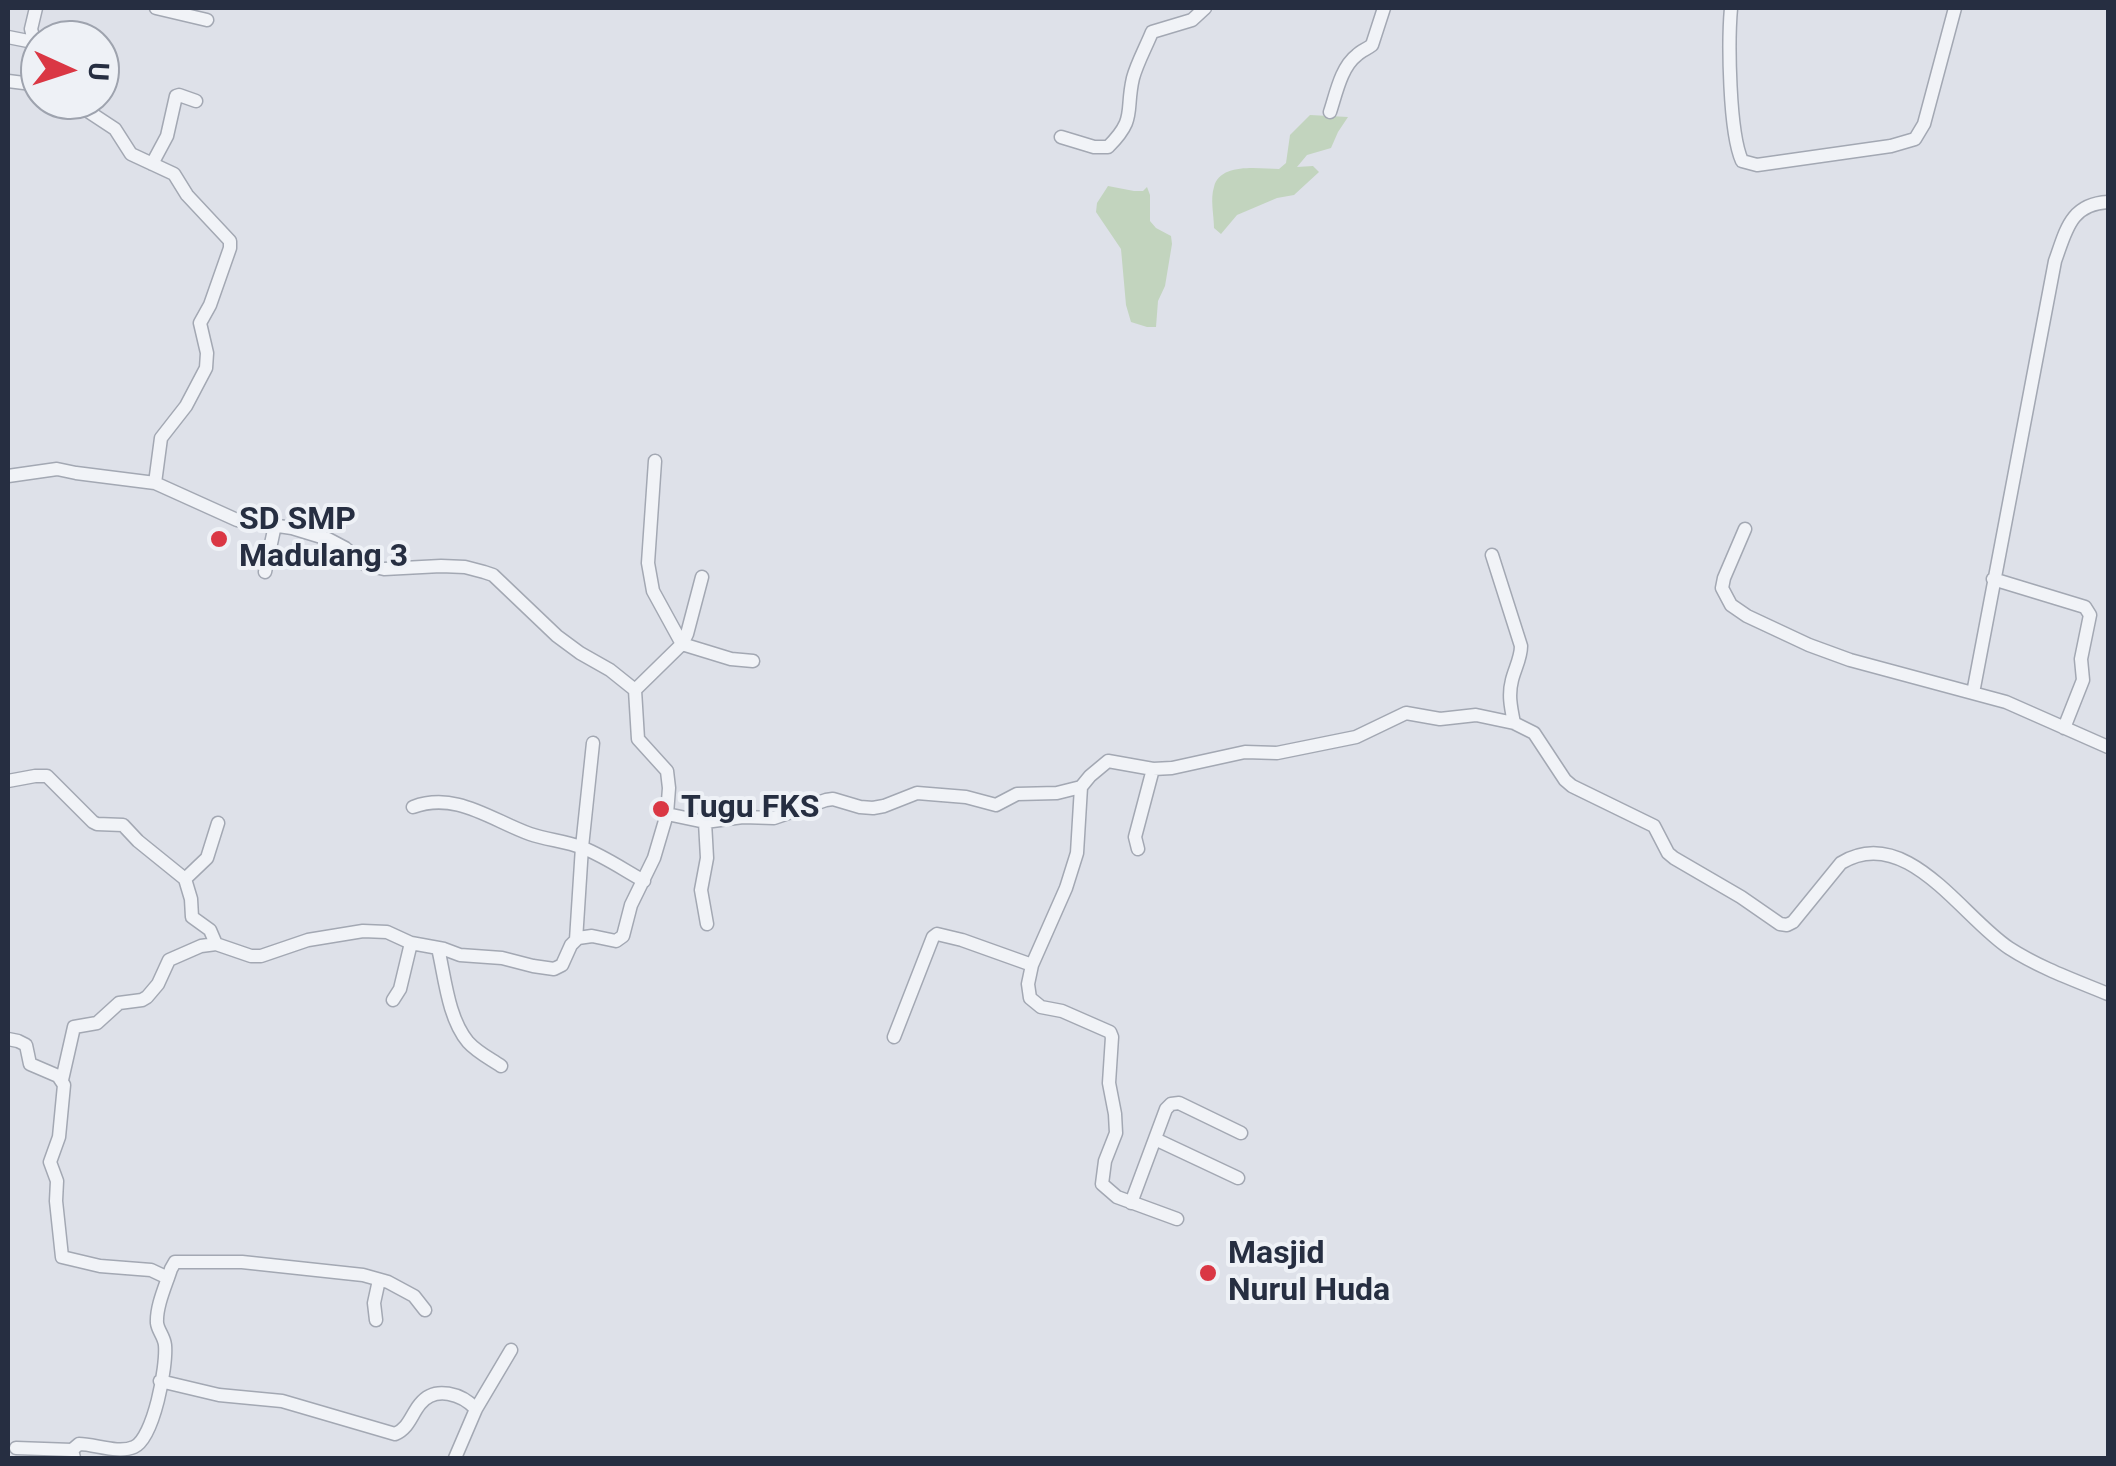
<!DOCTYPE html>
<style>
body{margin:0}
#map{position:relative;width:2116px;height:1466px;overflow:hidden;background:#dee1e9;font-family:Roboto,sans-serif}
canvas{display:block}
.frame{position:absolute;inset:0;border:10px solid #262e41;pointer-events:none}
.north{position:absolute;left:20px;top:20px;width:100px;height:100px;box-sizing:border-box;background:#eef1f6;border:2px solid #9ea3ae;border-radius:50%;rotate:93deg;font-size:28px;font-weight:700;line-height:40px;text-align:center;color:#262e41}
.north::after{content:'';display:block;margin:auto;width:35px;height:45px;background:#da3744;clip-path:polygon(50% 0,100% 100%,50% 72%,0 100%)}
</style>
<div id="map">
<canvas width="2116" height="1466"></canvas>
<div class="frame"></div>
<div class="north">U</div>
</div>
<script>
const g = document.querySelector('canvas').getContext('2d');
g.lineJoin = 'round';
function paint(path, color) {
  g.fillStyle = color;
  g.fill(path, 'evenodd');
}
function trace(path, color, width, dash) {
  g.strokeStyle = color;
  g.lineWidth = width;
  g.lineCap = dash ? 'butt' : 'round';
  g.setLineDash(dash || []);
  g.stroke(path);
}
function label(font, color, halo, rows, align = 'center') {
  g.font = font + ' Roboto,sans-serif';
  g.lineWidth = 8;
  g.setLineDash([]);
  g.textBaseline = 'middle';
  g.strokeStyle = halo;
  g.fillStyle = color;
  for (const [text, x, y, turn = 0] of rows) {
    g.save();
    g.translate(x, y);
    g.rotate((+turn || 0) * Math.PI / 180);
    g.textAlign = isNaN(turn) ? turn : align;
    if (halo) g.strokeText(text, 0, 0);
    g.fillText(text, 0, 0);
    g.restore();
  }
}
paint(new Path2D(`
 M1310 115 1348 117 1338 132 1331 148 1307 155 1297 167 1313 166 1319 172 1294 195 1277 198 1237 215 1221 234 1214 228C1214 215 1210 199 1214 187 1220 162 1260 169 1279 169L1286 163 1290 135Z
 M1108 186 1134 191H1143L1147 187 1150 195V221L1156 228 1171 236 1172 244 1165 286 1158 301 1156 327H1147L1131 322 1126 305 1121 249 1096 212 1097 203Z`), '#c2d4be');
const minor = new Path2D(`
 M36 8 31 29 40 63
 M156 8 207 20
 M1731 8C1728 42 1729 132 1742 161L1757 165 1891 146 1915 139 1924 124 1955 8
 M8 37 33 42
 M8 81 40 85
 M71 100 115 129 131 154 174 174 187 195 230 241V248L210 305 200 323 207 353 206 368 186 406 161 438 155 483
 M1330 112C1336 94 1341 67 1357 55 1361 51 1367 49 1372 45L1384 8
 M1061 137 1094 147H1108C1137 118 1125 112 1133 78 1137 63 1146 47 1152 32L1192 20 1205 8
 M152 164 167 136 176 96 179 95 196 101
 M655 461 648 563 653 591 682 644 731 659 753 661
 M8 476 57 469 76 473 155 483 237 520 292 528 328 539 345 548 366 565 384 569 441 566 465 567 484 572 493 575 557 636 580 653 610 670 635 690 638 739 667 771 669 788 667 814 705 822 743 817 774 818 826 800 833 799 860 807 873 808 884 806 917 793 966 797 996 805 1017 794 1057 793 1081 787 1090 776 1108 761 1153 769 1172 768 1245 752 1277 753 1356 737 1406 713 1440 719 1476 715 1514 723 1534 733 1565 780 1572 786 1654 826 1668 853 1674 858 1741 897 1780 924 1787 925 1793 922 1841 863C1906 823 1962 917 2009 948 2040 968 2074 980 2108 994
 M1745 529 1724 578 1722 588 1731 605 1747 616 1809 645 1850 660 2006 702 2108 747
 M1492 555 1521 646C1521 658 1515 668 1512 680 1508 695 1511 708 1514 723
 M265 572 275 525
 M1993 579 2085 607 2090 615 2081 659 2083 680 2064 728
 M635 690 682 644 687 634 702 577
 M1973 693 2055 261C2066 231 2070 204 2108 202
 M8 781 35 776H47L93 822 97 824 123 825 138 841 185 879 191 899 192 917 210 930 216 944 251 956H261L308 940 363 931 387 932 411 943 444 949 460 955 502 958 533 966 554 969 562 965 571 945 578 938 592 936 616 941 623 936 631 905 654 858 667 814
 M1081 787 1077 853 1066 888 1032 965 1028 984 1030 998 1041 1007 1062 1011 1110 1032 1112 1037 1109 1083 1115 1114 1116 1133 1105 1161 1102 1184 1117 1197 1177 1219
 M413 807C456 791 491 820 530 834 547 840 566 841 583 848 604 856 624 870 644 881
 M705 822 707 858 701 890 707 924
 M1138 849 1135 837 1153 769
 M185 879 207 858 218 823
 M576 940 582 847 593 743
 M438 948C445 978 448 1018 468 1042 477 1052 489 1058 501 1066
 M393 1000 400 989 411 943
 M894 1037 933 937 937 934 962 940 1032 965
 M8 1039 18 1041 26 1045 30 1064 58 1076 64 1085 59 1137 50 1162 57 1181 56 1201 62 1257 100 1266 151 1270 168 1278
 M62 1080 74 1027 97 1023 119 1003 142 1000 147 997 158 984 169 960 201 946 216 944
 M1155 1139 1238 1178
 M1131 1203 1166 1109 1171 1104 1179 1103 1241 1133
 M376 1320 374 1303 379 1280
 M160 1381 219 1395 282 1401 395 1434C409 1428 411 1415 420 1404 435 1385 462 1394 476 1409
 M16 1448 72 1450
 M74 1458 72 1450 79 1444C95 1444 118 1454 134 1447 154 1438 167 1366 165 1345 164 1336 158 1331 157 1323 156 1306 166 1285 171 1269L175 1262H242L363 1275 388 1282 414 1296 425 1310
 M455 1458 476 1409 511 1350`);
trace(minor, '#a3a8b3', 15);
trace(minor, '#f1f3f7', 12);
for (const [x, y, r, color] of [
 [219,539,10,"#da3744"],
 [661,809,10,"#da3744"],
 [1208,1273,10,"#da3744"]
]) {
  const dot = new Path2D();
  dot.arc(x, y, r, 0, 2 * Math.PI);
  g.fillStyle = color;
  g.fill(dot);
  trace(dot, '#eef1f6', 4);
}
label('bold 32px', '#262e41', '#eef1f6', [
 ["SD SMP",239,521],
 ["Madulang 3",239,558],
 ["Tugu FKS",681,809],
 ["Masjid",1228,1255],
 ["Nurul Huda",1228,1292]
], 'left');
</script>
